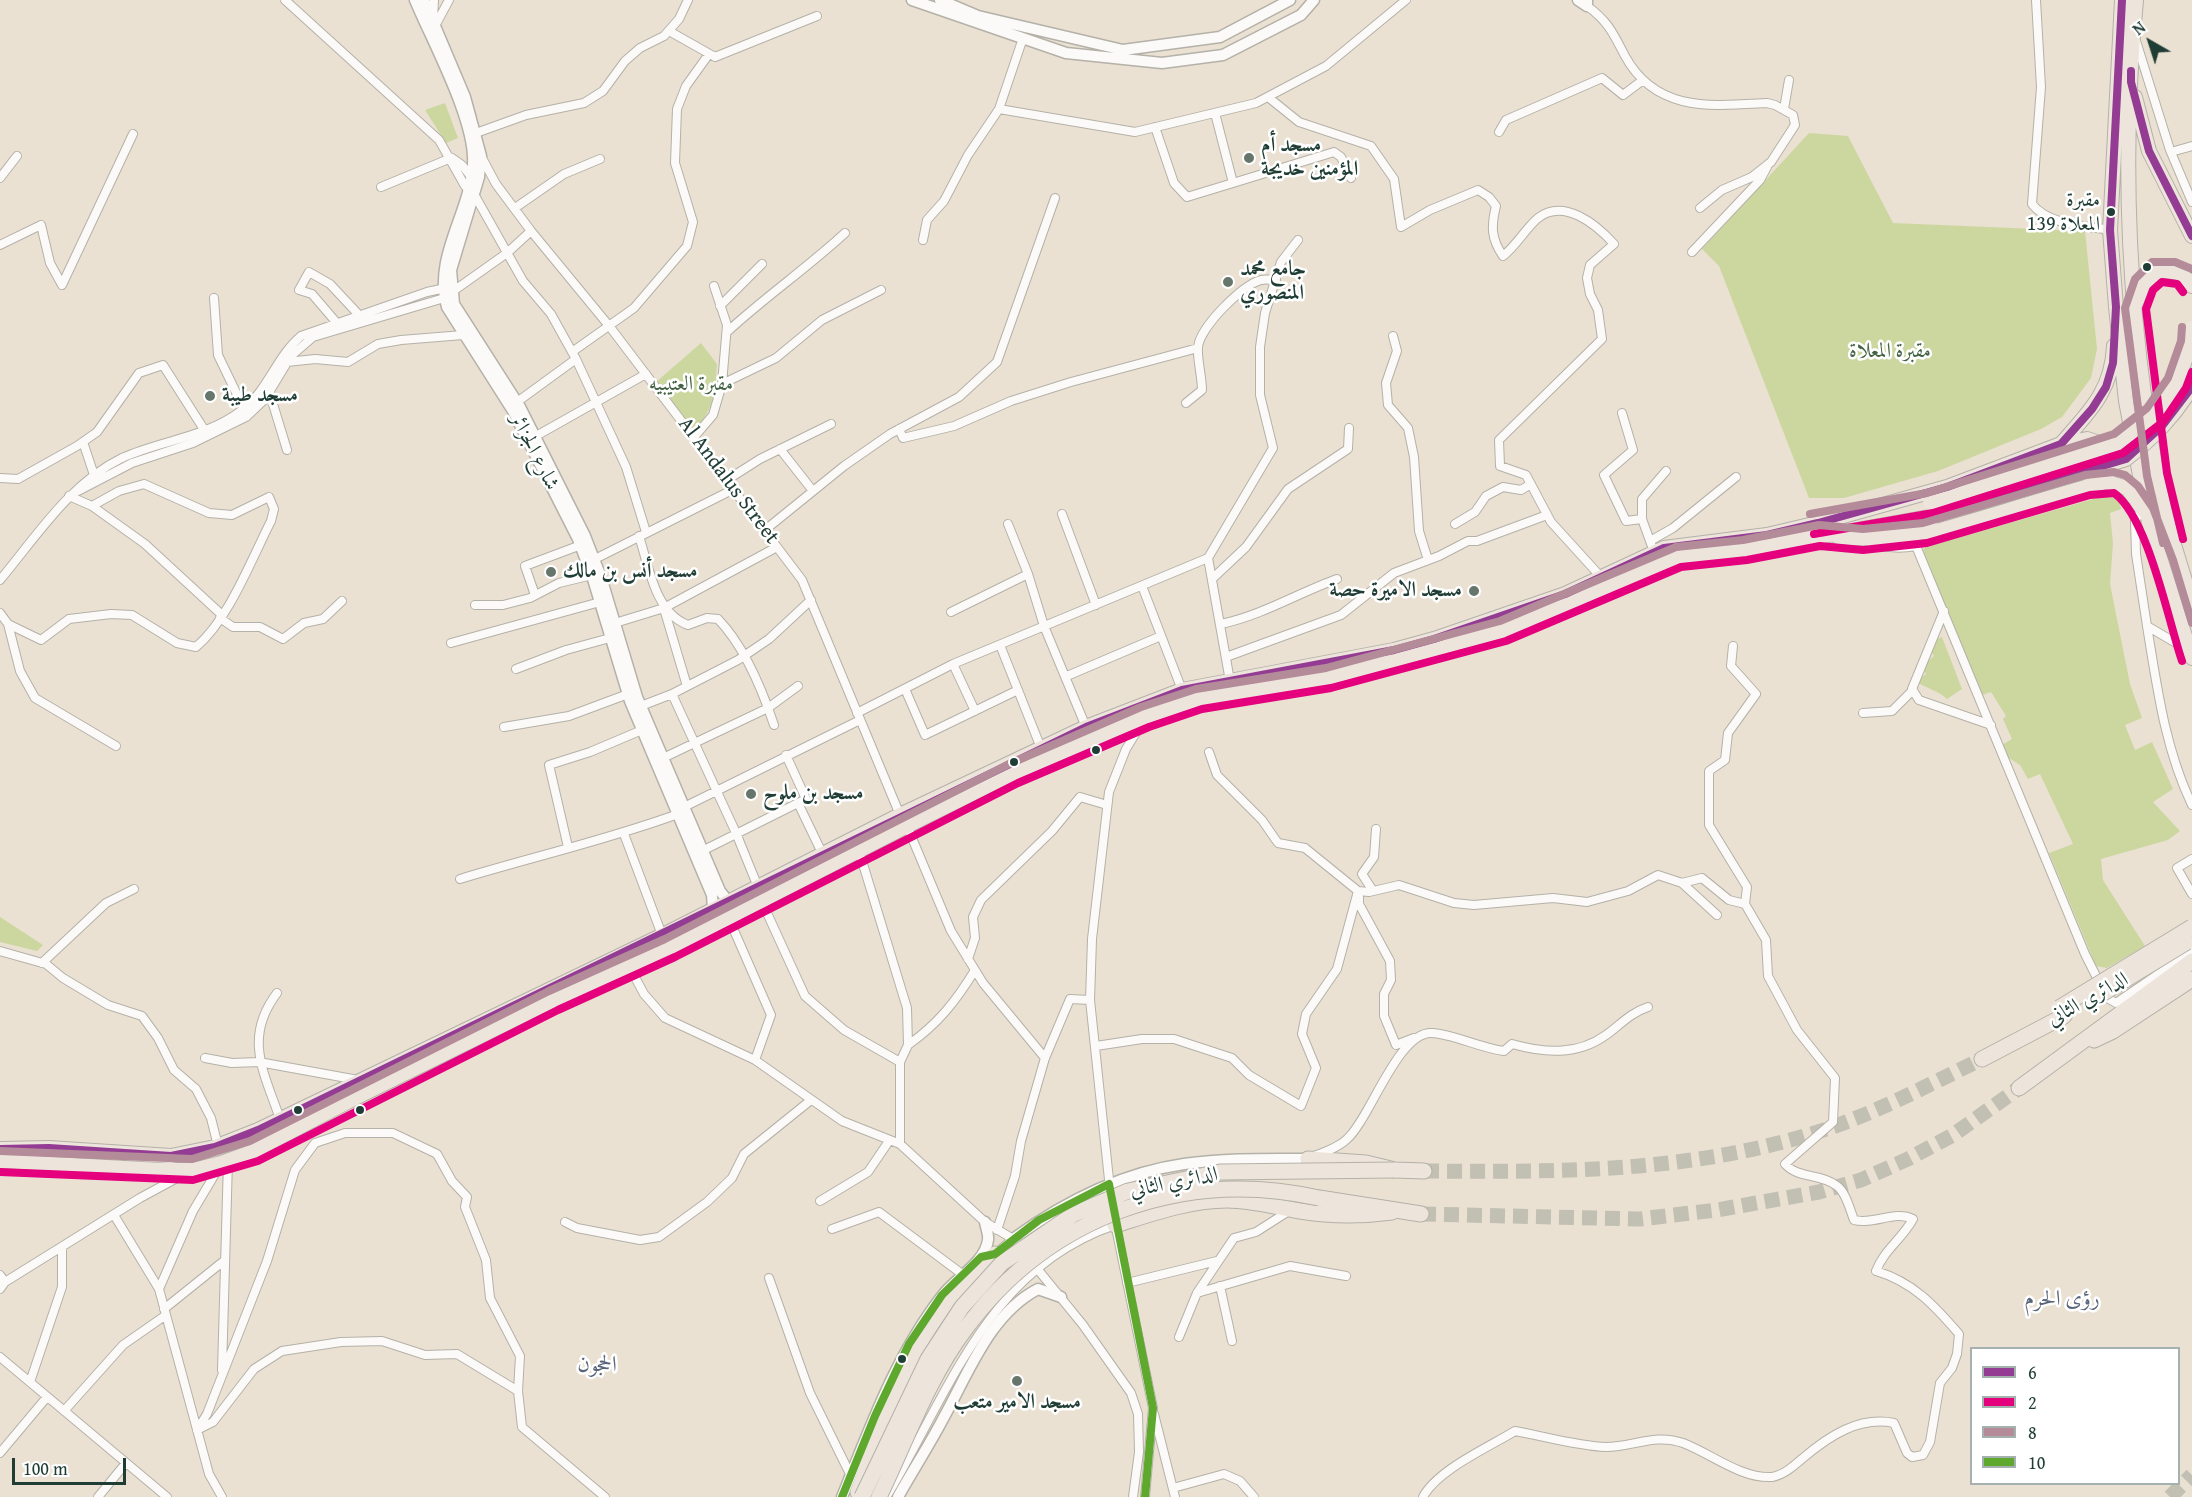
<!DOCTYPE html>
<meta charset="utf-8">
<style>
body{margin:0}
#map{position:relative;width:2192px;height:1497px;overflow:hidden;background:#eae1d3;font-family:"Gentium Book Plus",serif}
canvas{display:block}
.legend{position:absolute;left:1970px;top:1347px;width:210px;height:138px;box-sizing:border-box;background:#fff;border:2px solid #a5b1ae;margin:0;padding:8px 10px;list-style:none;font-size:18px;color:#1f3d34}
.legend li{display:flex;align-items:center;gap:12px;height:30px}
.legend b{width:30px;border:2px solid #a5b1ae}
.north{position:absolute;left:2120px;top:12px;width:60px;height:60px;-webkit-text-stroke:4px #fff;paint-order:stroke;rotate:321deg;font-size:16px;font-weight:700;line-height:24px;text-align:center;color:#1f3d34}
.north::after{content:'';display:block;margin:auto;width:21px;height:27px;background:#1f3d34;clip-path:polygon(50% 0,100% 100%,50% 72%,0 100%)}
.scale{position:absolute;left:12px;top:1458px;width:114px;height:27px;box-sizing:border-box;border:3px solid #1f3d34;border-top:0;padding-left:8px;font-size:18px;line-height:21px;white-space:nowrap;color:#1f3d34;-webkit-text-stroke:4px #fff;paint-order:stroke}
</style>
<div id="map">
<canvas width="2192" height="1497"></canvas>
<ul class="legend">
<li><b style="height:8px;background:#943c94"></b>6</li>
<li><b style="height:8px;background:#e5007d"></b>2</li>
<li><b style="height:8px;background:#b48b99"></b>8</li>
<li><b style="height:8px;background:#5da82d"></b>10</li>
</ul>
<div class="north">N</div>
<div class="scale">100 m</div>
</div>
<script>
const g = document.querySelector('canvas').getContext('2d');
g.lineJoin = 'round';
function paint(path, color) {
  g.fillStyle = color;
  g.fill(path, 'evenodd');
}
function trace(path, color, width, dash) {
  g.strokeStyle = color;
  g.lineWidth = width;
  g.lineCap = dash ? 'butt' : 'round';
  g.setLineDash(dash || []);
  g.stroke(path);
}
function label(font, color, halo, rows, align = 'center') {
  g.font = font + ' "Gentium Book Plus",Amiri,serif';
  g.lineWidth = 5;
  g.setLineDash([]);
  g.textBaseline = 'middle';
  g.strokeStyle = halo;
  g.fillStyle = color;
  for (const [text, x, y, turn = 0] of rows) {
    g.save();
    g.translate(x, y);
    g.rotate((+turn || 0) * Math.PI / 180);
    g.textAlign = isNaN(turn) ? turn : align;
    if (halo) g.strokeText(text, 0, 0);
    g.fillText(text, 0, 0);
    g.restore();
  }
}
paint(new Path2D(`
 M445 103 458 138 446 143 425 110Z
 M1809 133 1848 136 1893 223 2085 231 2097 349 2091 378 2062 417 2041 429 1938 471 1844 498H1809L1719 266 1702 249Z
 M701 343 717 364C715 393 714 408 695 430L656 382Z
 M2114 493 2119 497 2121 509 2110 513 2113 543 2110 584 2130 684 2142 718 2125 725 2135 750 2152 742 2173 789 2153 802 2180 831 2168 840 2101 859 2103 880 2145 946 2107 968 2096 966 2049 853 2073 844 2040 774 2028 779 2020 765 2006 756 2002 745 2012 739 2003 719 2006 716 1991 692 1980 696 1944 615 1949 612 1922 557 1924 548 1933 545Z
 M1942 637 1962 689 1947 699C1938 690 1926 689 1916 681L1926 674 1921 667 1934 656 1929 648 1935 644V640Z
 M0 917 43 945 37 951 0 942Z`), '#ccd79f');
trace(new Path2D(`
 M1424 1171C1555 1172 1684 1173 1811 1134 1871 1116 1926 1086 1982 1059
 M1421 1214 1640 1219 1717 1210 1819 1192 1861 1180 1908 1159 1953 1135 2019 1088
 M2170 1497 2192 1475`), '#c1c0b3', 15, [15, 8]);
const minor = new Path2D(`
 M285 0 439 140 465 186 474 194 523 281 551 314 576 359 626 467 646 532
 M2036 0 2041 87 2032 204C2048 225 2086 226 2110 230
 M1587 6C1608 21 1613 33 1625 56 1656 113 1712 106 1767 103L1775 105 1793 115 1795 125 1771 162 1752 177 1722 190 1700 208
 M433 21 434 0
 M435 26 449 0
 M669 31 715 57 817 16
 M2136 41 2170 150 2192 202
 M1268 97 1299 122 1371 146 1394 179 1401 227 1430 210 1478 190 1489 197 1496 206C1491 226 1491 239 1503 256 1517 245 1525 229 1538 218 1564 198 1596 224 1614 244L1590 265 1587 278 1590 294 1598 310 1602 339 1499 440 1500 466 1526 475 1551 522 1601 577
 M999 109 1135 132 1256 103 1326 66 1406 0
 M1784 109 1789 80
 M1155 127 1174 183 1187 197 1233 183 1215 113
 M1499 132 1506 120 1602 78 1623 95 1643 80
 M476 133 526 115 584 103 603 91 625 61 640 48 664 36 679 19 688 0
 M2171 152 2192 146
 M481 156 496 184 531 231 610 327 802 580 900 815
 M452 158 462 165 472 178
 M0 178 17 156
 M1233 183 1334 152 1341 157 1351 178
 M381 187 451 158
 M515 208 564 174 600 159
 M923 240 927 220 944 201 968 155 999 109 1023 38
 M0 245 41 225 50 263 62 285 133 134
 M1692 252 1760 180 1767 167
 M452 292 507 253 531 231
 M214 298 218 355 244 409
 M720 306 762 264
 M336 322 312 294 299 290 309 272 330 284 359 315
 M727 332C765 297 807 268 845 233
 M1393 336 1397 351 1386 383 1388 405 1408 428 1414 457 1419 531 1428 560
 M572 352 634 308 687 246 693 222 675 163 677 109 686 86 709 54
 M287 362 315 359 348 362 378 344 401 340 463 335
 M722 384 776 358 822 320 881 290
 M269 391 287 450
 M517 402 576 359
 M1186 403 1202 390C1202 377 1197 359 1198 347 1200 327 1242 285 1261 280 1266 279 1271 280 1276 280
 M1622 413 1633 450 1604 475 1626 521 1642 519 1654 552
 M899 429 903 438 954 426 1011 401 1071 382 1198 348
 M536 436 646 374
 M695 436 713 415 722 384 727 325 714 286
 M83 442 94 475
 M780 449 813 491
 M0 478 18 479 77 446 97 432 139 373 163 365 205 431
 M727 480 760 459 831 424
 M78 491 132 463 193 443 246 417 265 399 291 356 313 337 451 296
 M92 506 145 544 222 615
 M2142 509 2135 521 2136 554 2147 626 2188 650
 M1062 514 1096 605
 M1642 519V499L1666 471
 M1008 524 1028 574 1044 626 1086 727
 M1455 524 1475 512 1486 496 1503 487 1521 490 1531 484
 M765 530 844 466 890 434 959 397 997 362 1055 198
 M639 536C649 567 655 613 688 625L707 618 718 619C745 647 762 689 774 725
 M1650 541 1673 528 1736 477
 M1869 542C1886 548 1899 549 1916 546L1919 542
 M1916 546 2085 954 2107 998 2116 1003 2192 951
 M1208 558 1230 681
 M595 559 734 489
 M1212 579 1246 547 1288 489 1348 449 1349 428
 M0 580C36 537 70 483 122 458 162 440 205 438 241 411 268 391 276 357 301 336L427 292 450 287
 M1142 586 1182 690
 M535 595 525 566 581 545
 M475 605H503L530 598 559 583 592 575
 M1944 611 1912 689 1919 700 1991 725
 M665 612 687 686
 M951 612 1028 574
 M0 613 8 624 41 640 69 619 111 614 132 615 177 643 196 647C229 619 251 560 271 521L274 509 269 497 232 515 209 513 144 484 119 491 92 506 69 496
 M220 618 233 627H260L283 639 304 623 323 619 342 601
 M615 623 664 608 777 547
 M8 624 20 671 35 698 116 746
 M1221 624C1263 615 1298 593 1337 579
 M2147 626C2157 687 2165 749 2192 805
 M451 643 600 602
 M1000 645 1041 748
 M1733 646 1731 666 1756 694 1728 733 1725 760 1709 771V825L1747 887 1745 904
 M1226 657 1341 615 1394 573 1439 556 1468 541H1477L1547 515
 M953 664 975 711
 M516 669 566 650 610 638
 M1067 676 1161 636
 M905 689 925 735 1018 690
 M672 694 736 833 758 887
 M641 706 672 694 738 660 769 639 811 600
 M857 713 953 664 1208 558 1273 448 1260 395V347L1265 313 1281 262 1298 240
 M1863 713 1892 711 1913 690
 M504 727 569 716 628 694
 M1209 752 1217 775 1262 820 1278 843 1305 848 1358 891 1369 892 1399 885 1454 903 1474 905 1553 898 1587 902 1628 891 1658 875 1682 883 1702 878 1729 900 1745 904 1766 940 1768 976 1797 1030 1835 1078 1833 1122 1785 1164C1798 1179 1821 1173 1837 1186 1846 1192 1850 1210 1854 1220 1874 1225 1895 1210 1913 1219 1902 1239 1884 1250 1876 1271 1913 1282 1934 1305 1959 1334L1957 1354 1952 1368 1940 1383 1930 1442 1923 1455 1912 1457 1907 1453 1894 1423C1859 1416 1829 1436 1803 1458 1795 1465 1784 1475 1772 1477 1741 1479 1710 1453 1683 1443 1655 1433 1633 1447 1606 1447 1578 1446 1543 1436 1515 1431 1489 1447 1437 1470 1423 1497
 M663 758 768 708 798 686
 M798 803 823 855
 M680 809 860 720
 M907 826 951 931 983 983 1045 1058
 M624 834 662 935
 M568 847 549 765 590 752 642 730
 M702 851 806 799 786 755
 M859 851 907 1008 908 1045 900 1062
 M2192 859 2177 868 2192 894
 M460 879C532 857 607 840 678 814
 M1682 883 1717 915
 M1373 891 1362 874 1374 857 1376 829
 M1359 897V904L1390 961 1391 980 1384 994V1016L1396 1045 1414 1038
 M762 902 805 996 844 1030 900 1062V1144
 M729 919 771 1015 755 1060
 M0 951 46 964 63 978 108 1005 142 1016 158 1038 174 1070 196 1089 211 1118 218 1146
 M968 959 975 938 973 917 981 900 1052 831 1080 797 1107 805
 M42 963 106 903 134 889
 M629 966 644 994 665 1018 755 1060 842 1121 900 1144 985 1222 1013 1239 1083 1325 1131 1393 1138 1414 1139 1452 1133 1497
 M277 993C243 1038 264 1072 280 1119
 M908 1045C938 1024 956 1001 975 970
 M1096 1046 1142 1039H1174L1232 1058 1249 1075 1301 1106 1316 1068 1302 1034 1306 1014 1337 969 1358 891
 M205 1058 232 1063 259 1062 358 1080
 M1314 1156C1325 1152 1339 1147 1347 1139 1370 1119 1398 1031 1432 1033 1453 1034 1480 1048 1504 1051L1512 1044C1544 1053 1577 1056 1606 1035 1620 1025 1630 1013 1648 1007
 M1110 1189 1090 1000 1092 939 1109 792 1126 749 1145 718
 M820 1201 868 1172 889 1141
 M114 1215 159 1289 209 1474 222 1497
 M565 1222 577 1228 640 1240 659 1237 707 1202 732 1178 744 1154 811 1100
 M1115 1223 1153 1408 1145 1497
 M832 1229 879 1212 962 1274
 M997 1230 1015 1176 1021 1141 1045 1058 1070 999 1090 1000
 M995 1254 1013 1239
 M0 1275 5 1282 0 1289
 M769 1278 810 1393 851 1476
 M5 1282 140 1198 188 1172
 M1127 1283 1217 1261
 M1220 1286 1232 1341
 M159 1289 193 1211 221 1164
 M1197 1293 1290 1266 1346 1276
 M164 1309 225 1260
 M1179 1337 1197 1293 1234 1238 1256 1232 1292 1209
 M0 1357 167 1497
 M222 1370 228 1161
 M30 1382 62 1287V1247
 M64 1411 123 1345 166 1315
 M1154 1414 1175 1497
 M199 1429 213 1422 254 1369 282 1351 341 1342 382 1341 425 1355 457 1354 518 1391
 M197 1430 207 1414 267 1261 295 1170 315 1143 345 1133H393L437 1154 452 1181 467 1197 465 1207 486 1260 490 1298 520 1356 518 1391 522 1427 605 1497
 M0 1453 47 1397
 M1173 1488 1224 1474 1240 1481 1254 1497
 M888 1494C950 1391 988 1268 1115 1225
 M98 1497 126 1463`);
const tertiary = new Path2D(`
 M415 0C432 41 476 121 473 164 470 214 433 256 447 307L513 411 578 539 593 579 630 701 712 895 713 909
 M424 0 465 97 481 156 479 177 451 270 454 304 520 407 585 536 601 577 637 697 720 891 728 901
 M912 0 1066 53 1162 63 1223 55 1301 15 1314 0
 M940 0 978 16 1123 50 1220 37 1290 0
 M1578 0 1587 6V0
 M1013 1239C1064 1202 1121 1173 1184 1164 1225 1158 1267 1159 1308 1159
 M842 1497C870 1428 896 1355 942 1296 955 1278 985 1263 988 1240 989 1235 986 1228 985 1222
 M898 1497C913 1470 930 1444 944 1417 969 1372 990 1314 1038 1289L1061 1297`);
const primary = new Path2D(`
 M2122 0 2110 230 2116 307 2126 401 2149 523 2192 658
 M2136 0C2121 158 2128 319 2157 476 2165 519 2179 561 2192 603
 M2135 97 2149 151 2192 236
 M2136 303 2144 284 2158 271C2174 271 2184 272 2192 286
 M2061 444C2089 412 2112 391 2114 346
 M1838 537C1930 548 2018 500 2107 482L2127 488 2143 510
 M0 1149 49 1148 171 1156 215 1147 258 1130 665 934 900 815 1086 727 1182 690 1394 650 1434 639 1565 594 1664 548 1767 535 1818 523 1947 487 2061 444 2087 439 2099 443 2110 457 2108 473 2088 485
 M0 1161 160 1170H193L221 1163 254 1151 353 1099 554 1000 670 948 907 826 1014 773 1145 717 1199 699 1328 678 1503 631 1678 557 1745 550 1935 516`);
const motorway = new Path2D(`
 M2094 1040 2113 1031 2192 979
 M1982 1059 2064 1016
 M2019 1088 2192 961
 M1308 1159 1366 1163 1395 1170 1424 1171
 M1319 1198 1421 1214
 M1115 1225C1151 1214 1189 1200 1227 1200 1253 1200 1276 1207 1300 1211 1330 1216 1362 1216 1392 1212
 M858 1492C884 1421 907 1347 958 1289 969 1276 983 1265 995 1254`);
trace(minor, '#b4b1a8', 10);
trace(tertiary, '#b4b1a8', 13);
trace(primary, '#b4b1a8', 16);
trace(motorway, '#b4b1a8', 17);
trace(minor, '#fcfaf8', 8);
trace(tertiary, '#fcfaf8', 10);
trace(primary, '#ede5dc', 14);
trace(motorway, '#ede5dc', 15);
const primaryBridge = new Path2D(`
 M1930 503 2119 443 2155 415 2177 383 2191 343 2192 328
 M1935 516 2126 459C2153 438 2174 417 2192 387`);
const motorwayBridge = new Path2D(`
 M2095 998 2187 942
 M2059 1008 2192 927
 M862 1497 928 1359 962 1307 1002 1263 1074 1214 1128 1191 1220 1172 1395 1170
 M879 1497C906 1441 928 1378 966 1328 1050 1215 1184 1168 1319 1198`);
trace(primaryBridge, '#b4b1a8', 16, []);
trace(motorwayBridge, '#b4b1a8', 17, []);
trace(primaryBridge, '#ede5dc', 14);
trace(motorwayBridge, '#ede5dc', 15);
trace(new Path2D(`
 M2131 71V82L2149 151 2192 236
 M1879 525 1935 516 2126 459 2162 426 2192 387
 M0 1149 49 1148 171 1156 215 1147 258 1130 1086 727 1182 690 1394 650 1434 639 1565 594 1664 548 1767 535 1818 523 1947 487 2061 444 2092 409 2106 387 2113 363 2116 307 2110 230 2122 0`), '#943c94', 8);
trace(new Path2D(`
 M1814 534 1933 513 2123 453 2163 422 2186 388 2192 372
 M2183 539 2167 473 2146 309 2153 290 2162 282 2177 284 2183 292
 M0 1172 193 1180 258 1161 558 1010 675 957 1018 783 1149 727 1202 709 1331 688 1506 641 1681 567 1747 560 1820 546 1863 550 1927 543 2090 495 2114 493C2148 517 2168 620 2182 661`), '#e5007d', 8);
trace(new Path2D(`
 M1810 514 1927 493 2114 434 2147 408 2168 378 2181 341 2182 327
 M2163 543 2147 476 2125 308 2135 279 2152 262H2175L2192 269
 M0 1151 192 1159 250 1141 549 991 665 939 1009 764 1141 707 1196 689 1326 668 1500 621 1676 547 1743 540 1819 525 1863 529 1923 523 2085 475 2114 472 2125 475 2138 486 2153 508 2173 560 2192 623`), '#b48b99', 8);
trace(new Path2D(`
 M842 1497 875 1416 909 1344 942 1295 981 1257 995 1254 1039 1220 1109 1184 1153 1408 1145 1497`), '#5da82d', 8);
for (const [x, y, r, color] of [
 [1249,158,6,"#66766c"],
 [2111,212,5,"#1f3d34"],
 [2147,267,5,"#1f3d34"],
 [1228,282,6,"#66766c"],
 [210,396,6,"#66766c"],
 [551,572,6,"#66766c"],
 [1474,591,6,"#66766c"],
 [1096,750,5,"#1f3d34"],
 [1014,762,5,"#1f3d34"],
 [751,794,6,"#66766c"],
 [298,1110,5,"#1f3d34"],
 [360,1110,5,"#1f3d34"],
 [902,1359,5,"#1f3d34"],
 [1017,1381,6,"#66766c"]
]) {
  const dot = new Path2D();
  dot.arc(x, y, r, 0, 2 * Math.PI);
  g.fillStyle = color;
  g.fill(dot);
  trace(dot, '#fff', 2);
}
label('20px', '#1f3d34', '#fff', [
 ["مقبرة",2100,201],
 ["المعلاة 139",2100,225]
], 'right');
label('bold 21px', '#1f3d34', '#fff', [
 ["مسجد أم",1261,146],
 ["المؤمنين خديجة",1261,170],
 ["جامع محمد",1240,270],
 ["المنصوري",1240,294],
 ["مسجد طيبة",222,396],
 ["مسجد أنس بن مالك",563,572],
 ["مسجد الاميرة حصة",1462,591,"right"],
 ["مسجد بن ملوح",763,794],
 ["مسجد الامير متعب",1017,1403,"center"]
], 'left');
label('21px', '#446244', '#fff', [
 ["مقبرة المعلاة",1890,352],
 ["مقبرة العتيبيه",691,385]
]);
label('21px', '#1f3d34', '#fff', [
 ["شارع الجزائر",534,452,63],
 ["Al Andalus Street",728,481,53],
 ["الدائري الثاني",2088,1000,-29],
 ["الدائري الثاني",1174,1183,-11]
]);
label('22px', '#59667a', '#fff', [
 ["رؤى الحرم",2062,1299],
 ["الحجون",597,1365]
]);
</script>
